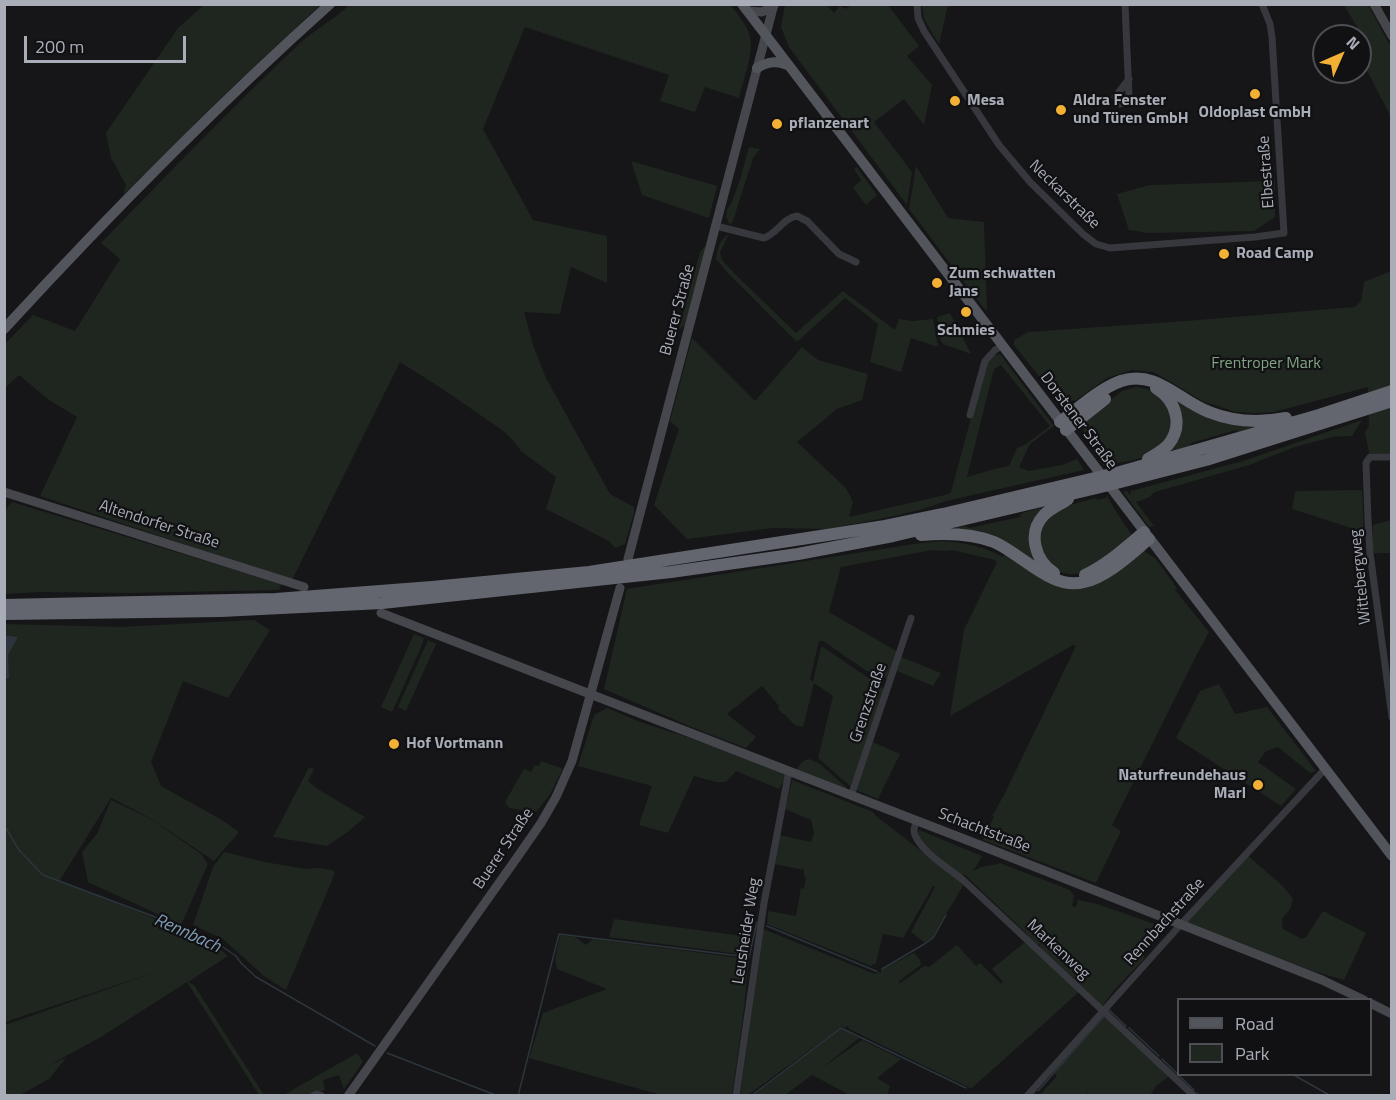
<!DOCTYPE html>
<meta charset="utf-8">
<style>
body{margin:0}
#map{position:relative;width:1396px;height:1100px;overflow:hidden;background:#161618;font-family:"Titillium Web",sans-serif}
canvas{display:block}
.frame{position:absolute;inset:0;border:6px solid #a8adb8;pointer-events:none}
.legend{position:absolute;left:1177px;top:998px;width:195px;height:78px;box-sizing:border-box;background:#111113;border:2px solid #4d4f55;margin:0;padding:8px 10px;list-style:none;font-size:18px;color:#a8adb8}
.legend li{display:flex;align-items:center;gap:12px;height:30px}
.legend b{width:30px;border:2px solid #4d4f55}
.north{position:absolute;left:1312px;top:24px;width:60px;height:60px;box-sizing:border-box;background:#111113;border:2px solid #4d4f55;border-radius:50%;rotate:45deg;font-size:16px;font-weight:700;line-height:24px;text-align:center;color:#a8adb8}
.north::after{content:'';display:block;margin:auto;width:21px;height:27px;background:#f2b134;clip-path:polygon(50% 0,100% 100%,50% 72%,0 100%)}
.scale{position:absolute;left:24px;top:36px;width:162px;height:27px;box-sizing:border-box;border:3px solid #a8adb8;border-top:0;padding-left:8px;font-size:18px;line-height:21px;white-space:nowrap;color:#a8adb8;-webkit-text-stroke:4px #111113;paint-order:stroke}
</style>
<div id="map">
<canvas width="1396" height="1100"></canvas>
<div class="frame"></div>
<ul class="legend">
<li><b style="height:8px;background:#53555c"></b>Road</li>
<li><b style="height:16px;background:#1e261f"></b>Park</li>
</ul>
<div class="north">N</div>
<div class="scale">200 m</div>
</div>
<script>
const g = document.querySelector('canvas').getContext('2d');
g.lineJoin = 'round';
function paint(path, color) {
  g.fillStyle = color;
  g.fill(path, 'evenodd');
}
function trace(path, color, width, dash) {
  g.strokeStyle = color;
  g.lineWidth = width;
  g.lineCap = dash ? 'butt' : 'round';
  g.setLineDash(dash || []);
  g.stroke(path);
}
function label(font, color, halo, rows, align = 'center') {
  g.font = font + ' "Titillium Web",sans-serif';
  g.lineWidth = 4.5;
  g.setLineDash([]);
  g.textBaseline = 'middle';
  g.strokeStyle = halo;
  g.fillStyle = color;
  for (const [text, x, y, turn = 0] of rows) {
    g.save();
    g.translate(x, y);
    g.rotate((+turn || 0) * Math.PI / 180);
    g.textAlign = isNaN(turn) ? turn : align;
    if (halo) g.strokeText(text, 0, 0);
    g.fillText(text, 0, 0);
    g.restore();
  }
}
paint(new Path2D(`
 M204 5H320L227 92 123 195 126 185 111 158 106 133 178 28Z
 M349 5H730C738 14 747 25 750 37 754 52 743 82 739 98L705 87 695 112 660 101 669 75 525 27 483 129 533 220 607 236V283L571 267 560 314 524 312 533 345 546 378 610 494 634 507V513L625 544 615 548 609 541 546 509 556 477 522 452 512 439 502 430 441 388 400 362 292 580 40 496 77 417 49 400 19 375 5 388 4 345 33 315 75 331 120 259 101 243C166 176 231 108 299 44 315 29 334 20 349 5Z
 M785 5H827L834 13 840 6 846 9 851 5H888L919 46 907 56 932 85 924 125 904 99 874 122 912 172 907 205 789 47 781 27Z
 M922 5H948L939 44 924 19Z
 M1344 5H1368L1391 47V117L1362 61V35Z
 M749 147 760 149 753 158 733 221 730 225 726 217 727 210 732 201 740 180Z
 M631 161 717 186 709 218 642 195Z
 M916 166 948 218 984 222 987 310 983 307 909 209Z
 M857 167 877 195 866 205 853 188 861 180 854 169Z
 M1275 181V217L1254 231 1148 233 1129 230 1117 194 1150 185Z
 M729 234 720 252 722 260 735 274 796 333 843 291 895 330 899 319 912 321 933 319 938 347 911 338 901 372 870 362 878 324 845 298 797 342 726 271 716 259C717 249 720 239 729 234Z
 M705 246 706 250 685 325 679 329 700 252Z
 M1391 271V453H1369L1365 432 1369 426 1368 387 1274 412 1255 413 1236 412 1202 401 1166 379 1153 372 1132 370 1107 378 1076 400 1066 402 1057 399 1014 345V340L1028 332 1186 321 1355 307 1361 301 1364 282Z
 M950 313 971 354 943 344 941 341 937 317Z
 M692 338 755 401 802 347 818 360 868 374 862 400 837 409 797 442 846 488 853 502 849 517 949 494 951 492 985 366C989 360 992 355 1000 354L1054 426 1030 444 1019 467 1029 471 1062 465 1077 459 1084 470 946 501 926 508 895 516 827 529 773 528 687 539 654 505 679 429 670 421ZM1001 365 1050 426 1026 444 1017 448 1009 466 998 468 967 477 994 369Z
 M1136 387C1160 389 1176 407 1170 431 1169 433 1168 438 1167 440 1163 444 1154 451 1149 454 1136 462 1118 462 1104 466L1082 433 1084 432 1083 428H1080L1079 427 1114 397 1122 391Z
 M1168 395 1190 405 1266 425 1240 433 1236 430 1191 443 1188 448 1160 455 1175 438Z
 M1362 420 1352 436 1332 437 1295 447 1249 465 1155 492 1148 498 1136 502 1154 526 1149 527 1123 492 1127 491 1130 495 1131 491 1243 461Z
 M1362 490 1364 532 1292 509 1295 491Z
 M1106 496H1107C1114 509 1123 522 1131 534 1125 543 1092 568 1083 572 1074 576 1058 574 1052 567 1046 560 1042 549 1038 542L1044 520 1066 506 1096 498 1097 500 1106 498Z
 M12 502 281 584 279 590 126 593 42 592 5 594V510Z
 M1051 505 1036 521 1042 567 1014 550 942 530 966 526 969 528 1020 517 1022 513Z
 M1391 520V553H1373V525Z
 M942 541C964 543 984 546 1003 557L1005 553 1058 586 1143 550 1156 559 1177 588 1175 590 1209 632 1196 656 1112 825 1121 831 1096 883 983 840 994 816H992L1004 795 1076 646 1073 645 950 716 964 630 997 562 995 560 952 550 948 551 932 550 841 567 829 612 898 652 889 681 882 676 880 680 823 641H819L810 679 813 682 821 647H823L883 688 884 692 855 782 850 786 818 758 833 696 814 683 803 727 795 725 784 714H783L778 709 779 706 762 686 727 714 756 737 746 748 689 726 604 689 627 589 914 544Z
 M254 620 270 630 228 698 183 681 151 762 161 786 222 820 239 832 214 861 150 818 111 798 60 880 188 932 221 950 228 956 188 982 194 985 264 1095H259L187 982 101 1037 51 1064 66 1058 49 1079 20 1095H5V1025L156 972 5 1022 4 655 18 637 5 635 4 624 120 627Z
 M414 634 424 638 422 645 392 712 381 707Z
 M428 640 436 644 406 711 398 707Z
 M901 657 941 673 933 686 897 671Z
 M1219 684 1235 714 1267 707 1316 771 1310 773 1278 747 1266 751 1258 762 1296 789 1281 806 1176 738 1200 691Z
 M607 708 640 722 684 736 788 774 779 789 736 771 726 782H716L694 776 668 833 639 825 652 786 578 766 594 715Z
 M873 742 900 754 878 799 856 790Z
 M809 759 820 764 847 788 844 790 797 771C797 766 803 760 809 759Z
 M541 761 561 768 562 770 549 796 536 812 509 808 505 802 524 769 531 772 535 765 539 766Z
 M309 767 314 769 308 781 316 788 365 817 349 831 327 846 273 837Z
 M792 780 873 812 876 816 964 884 932 938 925 943 911 932 935 887 933 886 903 938 883 934 876 963 871 966 767 924 768 911 796 916 801 888 804 889 806 877 804 876V870L774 864 779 835 811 842 814 833 811 820 785 809Z
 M111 800 151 819 201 854 208 864 181 925 88 882 82 852 97 834Z
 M919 830 982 856 973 872C983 864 988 867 1000 863L1070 890 1074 896 1072 906 1076 907 1078 900 1097 904 1166 928 1153 937 1144 955 1145 958 1114 990 1103 1005H1101L1039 948 1040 945 1034 944 1026 933 964 874 961 876 923 844 918 834Z
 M224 852 265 862 305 869 318 868 332 870 335 873 286 990 264 976 223 939 193 925 213 867Z
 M1247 855 1283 886 1293 899 1290 909 1282 919 1283 929 1302 939 1306 937 1323 911 1366 933 1344 980 1310 970 1187 922Z
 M614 919 750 937 747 955 609 937Z
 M763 929 875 974 878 972 881 973V970L914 953 920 960 921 965 899 981V984L924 966 929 967 957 945 976 966 980 963 1001 984 1003 982 992 969 1025 942 1079 992 972 1088H970L849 1029 848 1026 845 1028 843 1026 748 1095 740 1096Z
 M560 935 575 937 586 945 593 939 749 959 743 1017 732 1095H661L529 1058 543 1013 607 989 557 969 555 960Z
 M1102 1014 1122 1029 1120 1033 1126 1035 1170 1076 1156 1086 1150 1095H1088L1087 1091V1095L1039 1096 1057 1076 1052 1071Z
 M841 1028 859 1038 822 1068 862 1040 901 1059 877 1078 890 1086 887 1095H850L812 1075 785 1095H754Z
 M357 1053 363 1062 344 1089 339 1075 323 1080 325 1090 306 1095 282 1096Z`), '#1e261f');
paint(new Path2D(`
 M5 635 18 637 8 655 9 678 5 679Z`), '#2c353c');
trace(new Path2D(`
 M4 825 19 850 43 875 190 930 220 945 236 956 241 963 256 977 375 1046
 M767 926 876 971H877
 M882 969 926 943 933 938 946 915
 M1108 1011 1109 1010 1126 1026
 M1129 1028 1159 1056
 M387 1053 498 1096
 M1162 1059 1194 1090
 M1292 1074 1331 1096
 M1038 1091 1104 1016
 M1197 1093 1200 1096
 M518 1096 559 934 749 957 757 922
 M751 1096 841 1028 966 1088
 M1034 1096 1035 1094`), '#2c353c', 1.5);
trace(new Path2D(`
 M917 4 918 18 924 31 999 145 1030 182 1083 234 1096 244 1110 248 1255 237 1284 233 1272 37 1270 24 1262 4
 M1125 4 1129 97 1127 102 1120 104 1115 97 1129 79
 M716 226 764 238C777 234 783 218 797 216L807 221 839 254 856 262
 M970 415 985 361 995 350 1002 346
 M1392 457H1370L1366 463 1368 519 1370 553 1392 717
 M851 796 911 618
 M917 821C916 822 914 829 914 830 914 847 951 870 963 880L1194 1096
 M313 1096 317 1094 322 1096
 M736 1096 764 903 789 771
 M1027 1096 1183 922 1325 769`), '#37383d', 7);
trace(new Path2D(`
 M1374 4 1392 36
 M747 11 762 12 774 6
 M4 492 304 587
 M628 559 774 4
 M381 613 977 844 1322 980 1364 1000
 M1370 1003 1392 1014
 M348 1096 516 859 541 823 556 797 572 761 620 588`), '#45474d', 9);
trace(new Path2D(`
 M742 4 1392 856
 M757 68C768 62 776 60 787 65
 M4 329C108 216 216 106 330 4`), '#53555c', 10);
trace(new Path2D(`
 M1060 422C1079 408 1099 389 1121 381 1156 369 1179 401 1209 412 1234 422 1260 423 1286 418
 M1066 430 1105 399
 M1148 459C1155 455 1162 451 1168 445 1184 426 1176 400 1156 388
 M921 535C945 533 971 533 994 542 1022 554 1052 591 1084 582 1107 577 1131 554 1149 539
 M1054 573C1035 560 1027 533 1044 515 1051 508 1061 504 1068 499
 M1085 575C1107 565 1126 547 1144 532
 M4 605 276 599 432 587 589 572 885 526 943 514 1120 472 1319 415 1392 391
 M4 614 221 611 382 603 671 572 798 554 893 536 1105 486 1206 460 1392 401`), '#63666e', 12);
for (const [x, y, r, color] of [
 [1255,94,6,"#f2b134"],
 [955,101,6,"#f2b134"],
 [1061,110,6,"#f2b134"],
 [777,124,6,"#f2b134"],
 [1224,254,6,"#f2b134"],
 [937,283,6,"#f2b134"],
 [966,312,6,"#f2b134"],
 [394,744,6,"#f2b134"],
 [1258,785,6,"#f2b134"]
]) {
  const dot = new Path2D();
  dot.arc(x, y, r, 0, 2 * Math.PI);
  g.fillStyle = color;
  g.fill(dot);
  trace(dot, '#111113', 2);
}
label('bold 16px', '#a8adb8', '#111113', [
 ["Mesa",967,101],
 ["Aldra Fenster",1073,101],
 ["und Türen GmbH",1073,119],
 ["Oldoplast GmbH",1255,113,"center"],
 ["pflanzenart",789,124],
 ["Road Camp",1236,254],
 ["Zum schwatten",949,274],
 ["Jans",949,292],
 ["Schmies",966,331,"center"],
 ["Hof Vortmann",406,744],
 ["Naturfreundehaus",1246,776,"right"],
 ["Marl",1246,794,"right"]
], 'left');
label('16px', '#a8adb8', '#111113', [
 ["Elbestraße",1267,172,-94],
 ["Neckarstraße",1064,195,44],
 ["Buerer Straße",678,310,-75],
 ["Dorstener Straße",1078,421,53],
 ["Altendorfer Straße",159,525,18],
 ["Wittebergweg",1361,577,-96],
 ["Grenzstraße",869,703,-71],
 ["Schachtstraße",984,831,21],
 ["Buerer Straße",504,849,-56],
 ["Rennbachstraße",1165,922,-48],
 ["Leusheider Weg",747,931,-81],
 ["Markenweg",1058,950,43]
]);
label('16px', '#7fa381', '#111113', [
 ["Frentroper Mark",1266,364]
]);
label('italic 18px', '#7f9bb3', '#111113', [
 ["Rennbach",187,934,24]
]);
</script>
